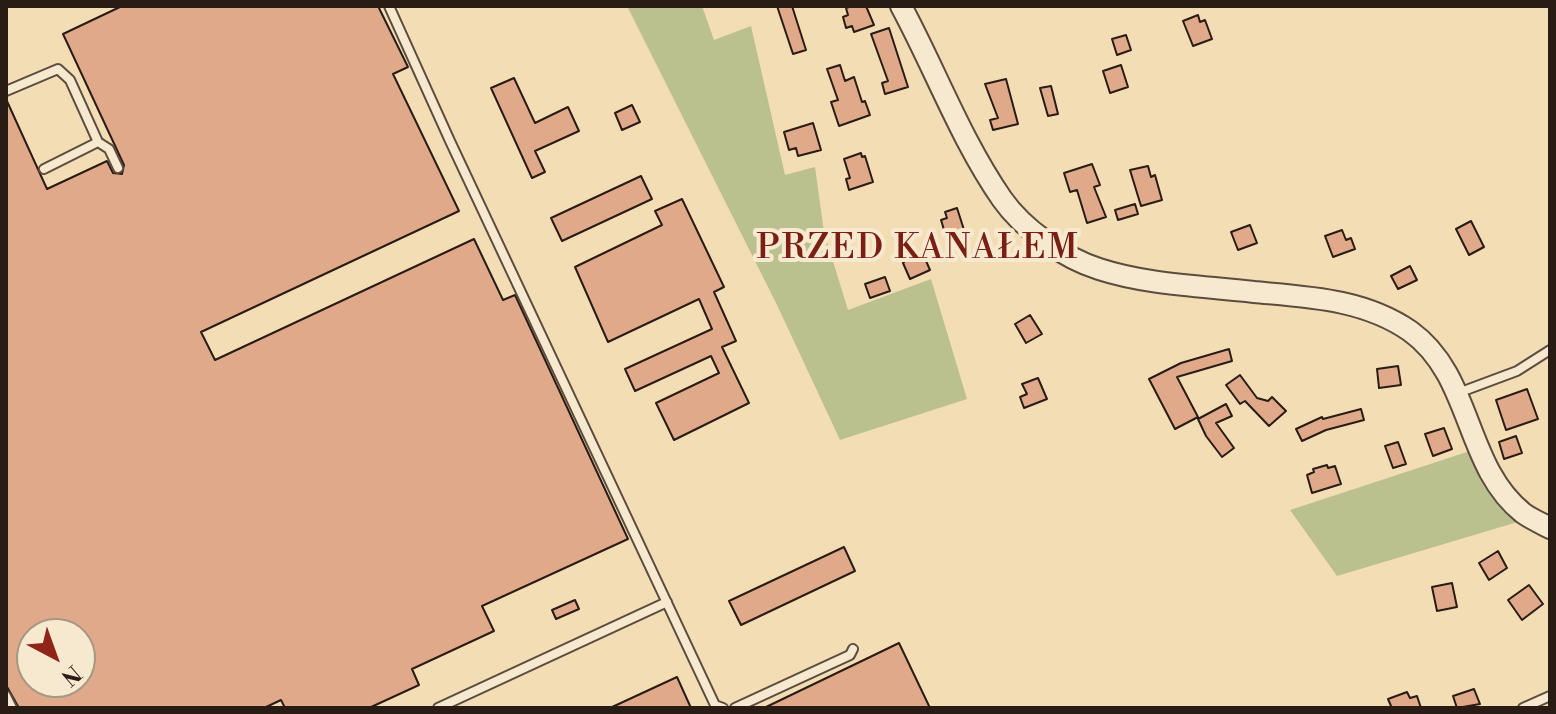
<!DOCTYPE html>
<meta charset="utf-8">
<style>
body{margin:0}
#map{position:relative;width:1556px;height:714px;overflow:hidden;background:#f3ddb5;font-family:"Libre Bodoni",serif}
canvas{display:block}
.frame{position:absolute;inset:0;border:8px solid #281c15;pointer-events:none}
.north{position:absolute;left:16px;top:618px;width:80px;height:80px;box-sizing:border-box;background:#f7e9cf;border:2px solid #a49785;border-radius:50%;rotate:139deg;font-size:22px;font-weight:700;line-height:32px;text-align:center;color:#281c15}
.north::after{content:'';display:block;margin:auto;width:28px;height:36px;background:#8f2418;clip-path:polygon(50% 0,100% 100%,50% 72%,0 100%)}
</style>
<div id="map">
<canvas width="1556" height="714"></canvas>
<div class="frame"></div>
<div class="north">N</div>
</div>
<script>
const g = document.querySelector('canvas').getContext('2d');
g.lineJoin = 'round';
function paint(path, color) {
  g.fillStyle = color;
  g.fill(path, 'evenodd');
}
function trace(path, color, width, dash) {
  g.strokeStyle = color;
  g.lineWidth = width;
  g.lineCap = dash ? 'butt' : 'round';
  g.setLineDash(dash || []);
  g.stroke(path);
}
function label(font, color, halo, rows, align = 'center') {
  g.font = font + ' "Libre Bodoni",serif';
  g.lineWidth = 8;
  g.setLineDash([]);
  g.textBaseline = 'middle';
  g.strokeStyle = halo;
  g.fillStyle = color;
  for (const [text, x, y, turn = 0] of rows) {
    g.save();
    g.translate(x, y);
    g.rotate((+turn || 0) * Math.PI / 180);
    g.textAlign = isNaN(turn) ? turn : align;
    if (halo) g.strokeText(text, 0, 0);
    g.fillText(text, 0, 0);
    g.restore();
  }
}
paint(new Path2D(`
 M627 6H702L714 40 751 26 785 175 815 167 824 232 848 310 931 279 967 399 840 440 777 305Z
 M1470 451 1521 521 1337 576 1290 510Z`), '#bac18e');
const building = new Path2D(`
 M122 6H378L408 67 393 74 459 211 201 332 215 360 474 239 503 300 515 295 628 539 482 606 494 631 412 669 419 685 369 708H285L281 700 264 708H19L6 685V99L47 189 107 161 113 173 122 174 124 165 63 34ZM32 634H80V682H32Z
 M777 6H792L806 50 793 54Z
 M852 6H866L874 25 854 32 852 26 846 28 843 17 848 15 846 8Z
 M1198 15 1200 22 1205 20 1212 39 1193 46 1183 21Z
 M889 28 908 87 885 94 882 83 888 81 871 34Z
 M1126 35 1131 50 1117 55 1112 39Z
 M840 65 845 81 854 77 862 102 865 101 870 115 839 126 831 102 838 100 827 69Z
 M1121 65 1128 87 1110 93 1103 71Z
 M514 78 535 123 568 107 579 131 535 151 545 172 532 178 491 88Z
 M1006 79 1018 124 993 130 990 120 998 118 985 84Z
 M1051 86 1058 114 1048 116 1040 88Z
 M632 105 640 122 622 130 615 113Z
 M813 123 821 150 798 156 796 148 789 150 784 132Z
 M861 153 862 157 865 156 873 182 849 190 846 179 850 178 844 159Z
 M1092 164 1100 185 1094 187 1106 217 1087 223 1077 190 1070 192 1064 173Z
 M1148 166 1151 177 1155 175 1162 200 1141 206 1130 170Z
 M641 176 652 199 562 241 551 218Z
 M682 199 724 287 714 292 736 341 722 347 749 403 674 440 656 403 719 373 711 356 635 391 625 369 712 329 699 299 608 342 575 267 662 225 655 211Z
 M1135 204 1138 214 1118 220 1115 210Z
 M957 208 965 233 953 237 951 231 945 233 941 220 947 218 945 212Z
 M1471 221 1484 247 1469 255 1456 229Z
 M1250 225 1257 243 1238 250 1231 232Z
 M1342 230 1346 240 1351 238 1355 249 1333 257 1325 236Z
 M912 253 923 254 930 270 910 279 903 263Z
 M1410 266 1417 280 1398 289 1391 276Z
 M885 277 890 291 870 298 865 284Z
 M1030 315 1042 334 1026 343 1015 324Z
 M1229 349 1232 361 1177 377 1198 417 1175 429 1149 379 1181 363Z
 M1398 366 1401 385 1379 388 1377 369Z
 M1240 375 1257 398 1268 401 1272 397 1286 411 1269 426 1245 401 1240 404 1226 385Z
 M1038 378 1047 399 1024 408 1020 397 1027 394 1022 384Z
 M1527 389 1538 419 1506 430 1496 400Z
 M1226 404 1232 416 1216 423 1234 448 1222 457 1206 436 1198 419Z
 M1361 409 1364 420 1326 430 1302 441 1296 429 1322 417 1323 419Z
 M1444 428 1452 449 1433 456 1425 434Z
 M1516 436 1522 453 1504 459 1499 442Z
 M1398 442 1406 464 1393 468 1385 446Z
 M1327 465 1328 468 1335 466 1341 484 1312 493 1307 475 1314 472 1313 469Z
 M844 547 855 571 741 625 729 601Z
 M1498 551 1507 568 1489 580 1479 563Z
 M1452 583 1457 607 1437 611 1432 587Z
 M1529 585 1543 604 1522 620 1508 600Z
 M575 600 579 609 556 619 552 610Z
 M899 643 930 708H764L868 658Z
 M677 677 691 708H610Z
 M1474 689 1480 704 1457 708 1453 696Z
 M1407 692 1410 698 1417 696 1421 708H1388L1391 706 1388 699Z`);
paint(building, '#e0a98a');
trace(building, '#281c15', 2);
const service = new Path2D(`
 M389 6 450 141 715 705 723 708
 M6 91 58 69 70 80 98 142 44 169
 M98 142 109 149 118 168
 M1458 393 1517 371 1550 350
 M6 696 12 708
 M438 708 667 602
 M735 708 850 655 853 649
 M1523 708 1550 696`);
const tertiary = new Path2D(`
 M901 6C935 69 961 140 1002 199 1023 229 1064 258 1099 269 1148 285 1203 286 1254 292 1308 297 1364 299 1410 331 1473 376 1464 466 1523 513 1531 519 1541 523 1550 528`);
trace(service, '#5b4c3d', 12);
trace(tertiary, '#5b4c3d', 24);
trace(service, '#f7e9cf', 8);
trace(tertiary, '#f7e9cf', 20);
g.letterSpacing = '2px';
label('34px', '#7a1f14', '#f7e9cf', [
 ["PRZED KANAŁEM",918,250]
]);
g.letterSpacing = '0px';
</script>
